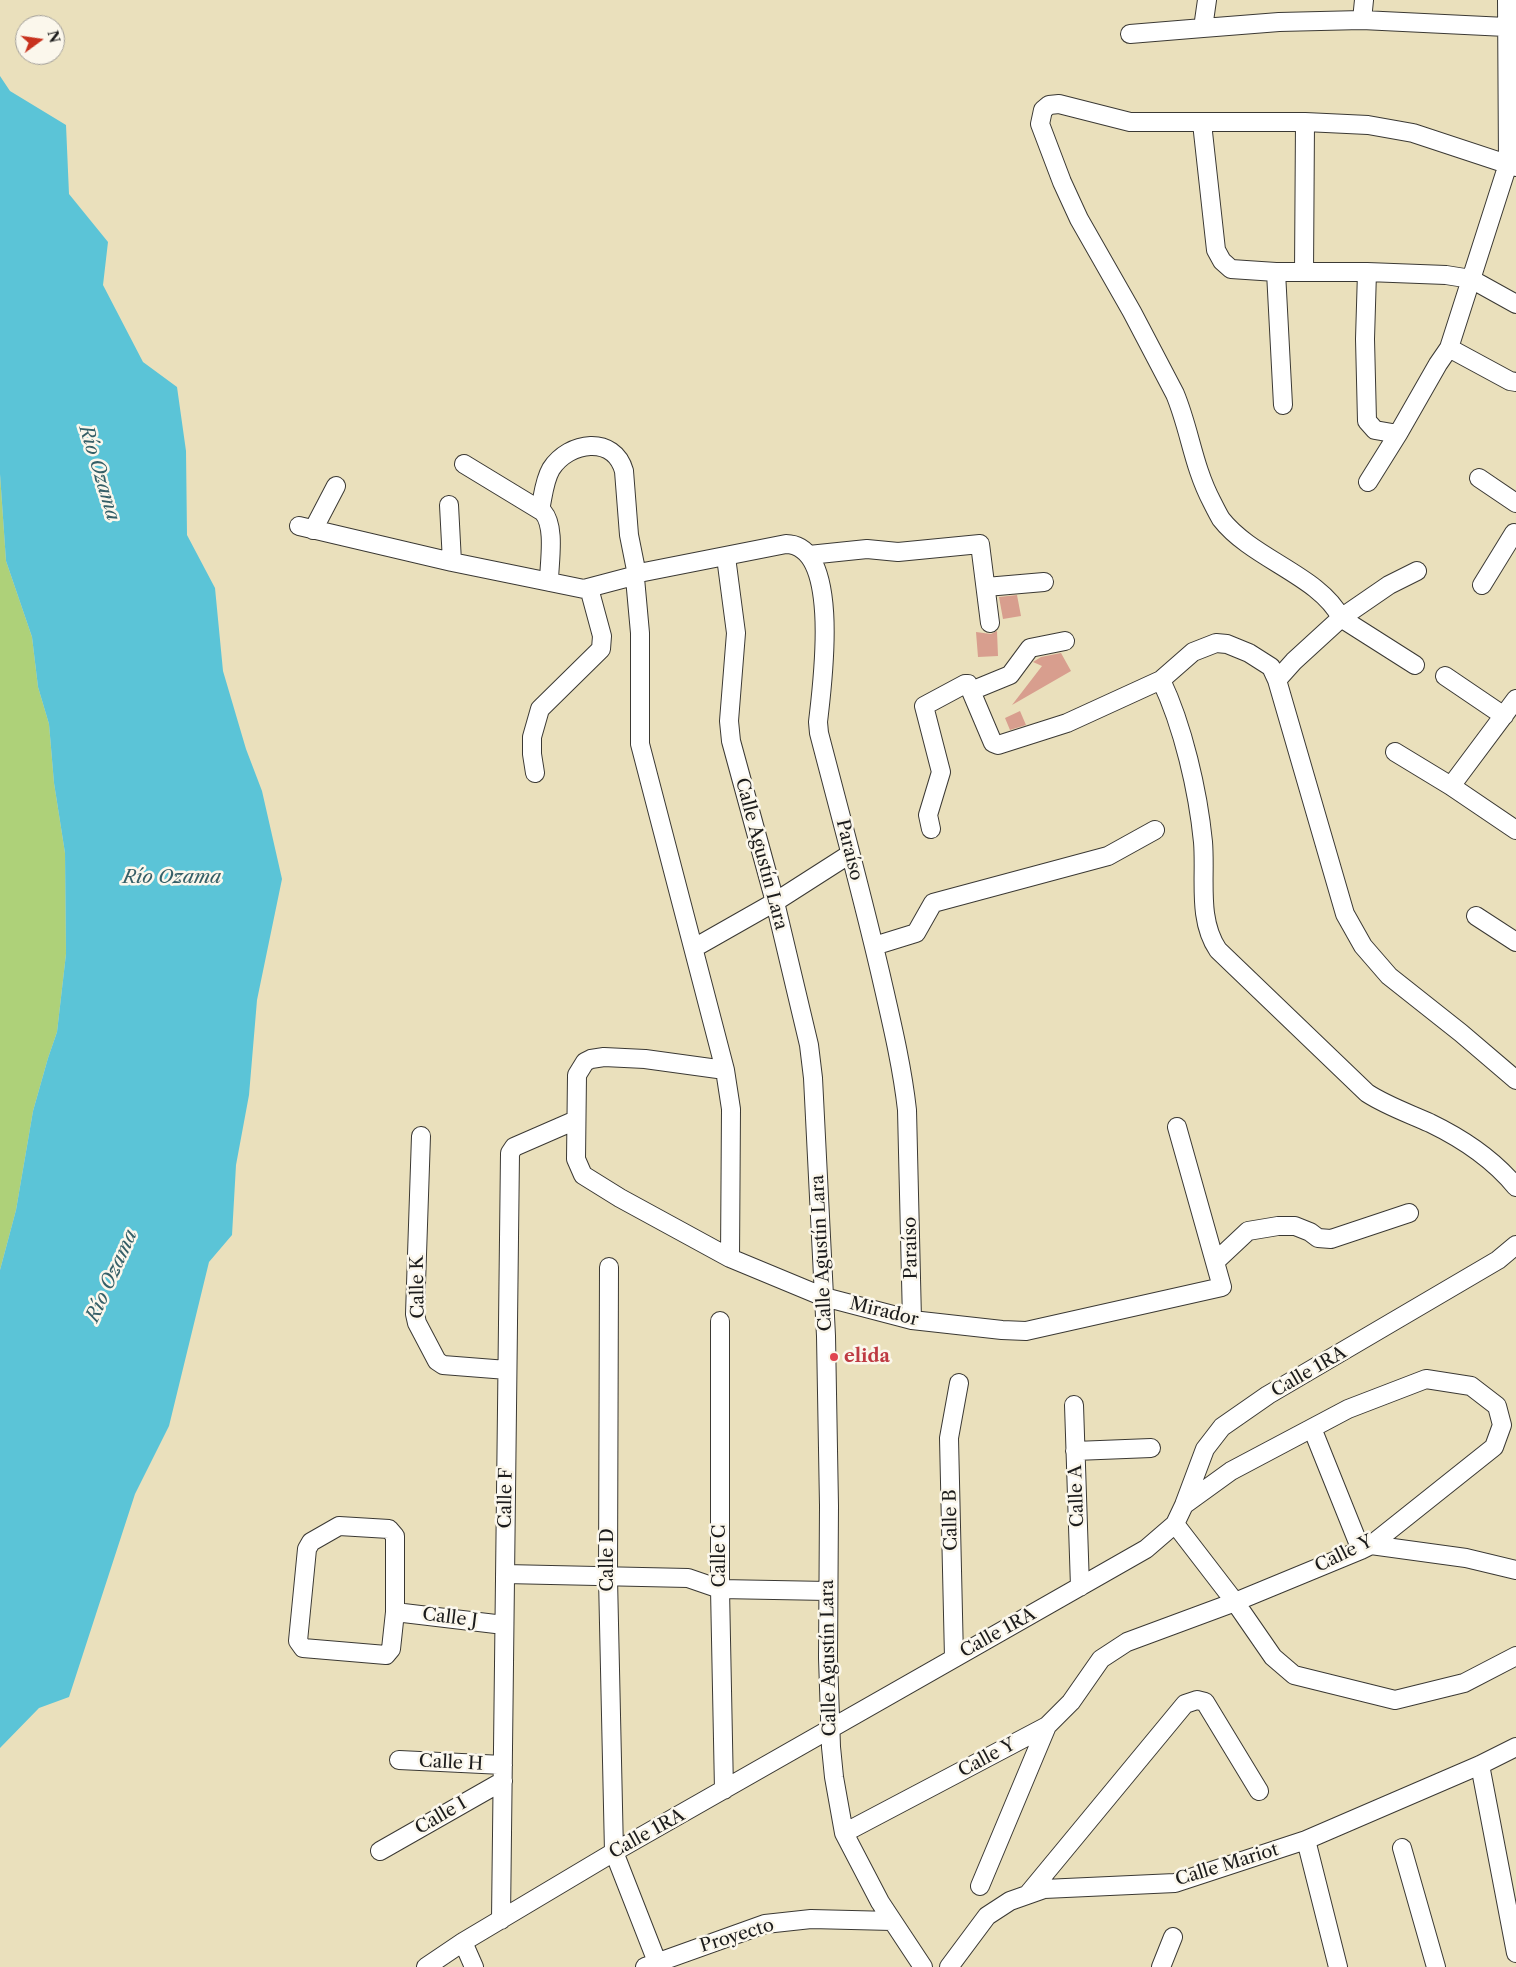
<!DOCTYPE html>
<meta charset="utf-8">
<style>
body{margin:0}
#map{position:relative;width:1516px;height:1967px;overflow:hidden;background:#eae0bc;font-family:"Libre Caslon Text",serif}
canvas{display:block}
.north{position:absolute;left:15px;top:15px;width:50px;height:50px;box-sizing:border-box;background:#fbf7ec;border:1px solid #a29f99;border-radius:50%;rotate:76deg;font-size:14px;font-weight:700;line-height:20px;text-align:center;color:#1c1c1c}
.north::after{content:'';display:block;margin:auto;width:18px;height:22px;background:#c8321e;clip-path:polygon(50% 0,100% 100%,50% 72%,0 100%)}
</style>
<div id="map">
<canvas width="1516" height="1967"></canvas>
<div class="north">N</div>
</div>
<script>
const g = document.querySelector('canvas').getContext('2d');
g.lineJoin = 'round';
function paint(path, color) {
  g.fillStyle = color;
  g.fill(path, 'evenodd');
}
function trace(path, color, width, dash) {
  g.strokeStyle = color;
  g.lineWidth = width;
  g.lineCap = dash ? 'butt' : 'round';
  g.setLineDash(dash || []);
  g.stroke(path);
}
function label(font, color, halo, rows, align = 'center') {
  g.font = font + ' "Libre Caslon Text",serif';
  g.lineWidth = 5;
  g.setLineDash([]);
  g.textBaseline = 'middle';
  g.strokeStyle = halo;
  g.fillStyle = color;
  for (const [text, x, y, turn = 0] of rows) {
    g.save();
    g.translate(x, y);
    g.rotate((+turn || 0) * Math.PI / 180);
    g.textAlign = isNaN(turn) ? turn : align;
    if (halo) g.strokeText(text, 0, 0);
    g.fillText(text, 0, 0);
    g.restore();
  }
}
paint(new Path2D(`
 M0 474 6 561 32 637 38 687 49 724 54 783 65 853 66 954 57 1032 48 1058 33 1111 16 1210 0 1270Z`), '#aed179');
paint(new Path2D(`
 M0 76 10 91 66 125 69 194 108 242 103 285 143 362 177 387 186 451 187 535 215 588 223 671 246 749 262 791 282 879 257 1000 249 1095 236 1165 232 1235 209 1262 169 1426 135 1494 69 1697 39 1708 0 1748V1270L16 1210 33 1111 48 1058 57 1032 66 954 65 853 54 783 49 724 38 687 32 637 6 561 0 474Z`), '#5bc4d7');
paint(new Path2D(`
 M1017 595 1021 616 1003 619 999 597Z
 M997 631 998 656 978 657 976 632 991 634Z
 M1061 653 1071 671 1012 705 1042 666 1033 662 1041 657Z
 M1020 711 1026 725 1010 730 1005 718Z`), '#d89e8e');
const minor = new Path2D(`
 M1207 0 1203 28 1279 22 1362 20
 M1364 0 1362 20 1506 27
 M1130 34 1203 28
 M1202 123 1216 250 1222 261 1231 269 1276 272H1367L1446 275 1471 279 1516 304
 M1276 272 1283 405
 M1304 272 1305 122
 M1367 272 1365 339 1367 421 1375 430 1398 434
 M1449 348 1510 381 1516 382
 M464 464 543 512C556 527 549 563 549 582
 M1479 478 1516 503
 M1368 482 1398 434 1438 364 1449 348 1508 164 1507 0
 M449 505 452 562
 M299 526 452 562 584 589 637 575 629 535 624 471C614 435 569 441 551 469 544 481 543 497 540 510
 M313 530 336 486
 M809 555 867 549 898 552 980 544 990 623
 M726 557 736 633 729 721 731 741 775 902 809 1045 813 1078 826 1336 829 1506 828 1658 831 1747 834 1777 844 1833 880 1902 923 1967
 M1482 585 1514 533
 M986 587 1044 582
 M1415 665 1341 618 1389 585 1417 571
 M1445 676 1504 716
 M1161 680C1183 726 1198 791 1203 842 1206 878 1197 919 1218 950L1367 1093C1387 1106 1408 1113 1430 1123 1461 1138 1494 1160 1516 1187
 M1277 680 1294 661 1341 618C1320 576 1252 559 1221 519 1218 514 1215 508 1212 502 1193 466 1190 430 1175 394L1132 312 1079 219 1062 182 1040 124 1043 110 1049 105 1059 104 1130 122H1305L1368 125 1413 133 1516 167
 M971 691 1010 675 1030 648 1065 641
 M1516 699 1451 786 1516 830
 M1395 752 1451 786
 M535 773 532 754V737L540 709 601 649 602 636 589 588
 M931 829 928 815 941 772 924 706 965 684H968L993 743 998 745 1067 723 1161 680 1193 652 1216 643 1227 644 1249 653 1271 667 1277 680 1345 914 1363 946 1389 976 1461 1033 1516 1080
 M1476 916 1516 942
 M874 946 916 933 933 903 1108 856 1155 830
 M694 948 775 902 850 854
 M725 1070 645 1059 604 1057 591 1059 585 1062 577 1075 576 1159 583 1175 620 1198 730 1258 824 1297 912 1320 1002 1330 1026 1331 1222 1287 1177 1127
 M421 1136 415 1314 417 1323 437 1361 443 1365 507 1370
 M730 1258 731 1109 725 1070 640 744V633L635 578 639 573 786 544C842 545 822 686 818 722L819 733C840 814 862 894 881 976 891 1020 902 1065 907 1110L912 1320
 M1216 1261 1248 1231 1278 1226H1295L1310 1232 1318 1238 1331 1239 1409 1213
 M609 1267 608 1578 614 1852 659 1967
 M720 1321V1589L724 1790
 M1074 1405 1080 1587
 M1312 1428 1361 1550
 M1075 1451 1151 1448
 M1175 1524 1235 1602 1273 1657 1294 1675 1395 1700 1464 1683 1516 1656
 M339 1526 389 1529 395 1536V1612L391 1649 386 1655 303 1648 298 1641 307 1549 311 1542Z
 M1371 1545 1466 1558 1516 1570
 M505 1574 688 1578 720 1589 828 1591
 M395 1612 504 1625
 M954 1658 949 1438 959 1383
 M399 1760 503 1765
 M1480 1765 1516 1953
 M844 1833 1047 1726 1071 1702 1101 1659 1127 1642 1235 1602 1361 1550 1371 1545 1494 1447 1502 1425 1497 1406 1471 1386 1426 1379 1348 1409 1231 1471 1184 1505
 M1306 1840 1338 1967
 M1402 1848 1436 1967
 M380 1851 503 1781
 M980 1886 1047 1726
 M1028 1894 1185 1704 1197 1700 1205 1702 1259 1791
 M501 1920 510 1153 514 1147 576 1120
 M463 1942 474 1967
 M426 1967 463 1942 614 1852 1146 1549 1175 1524 1184 1505 1205 1449 1222 1427 1268 1395 1498 1260 1516 1245
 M645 1967 765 1924 811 1919 892 1921
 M949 1967 987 1916 1010 1901 1044 1889 1175 1883 1306 1840 1480 1765 1516 1747
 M1161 1967 1173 1937`);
trace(minor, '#3b3934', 20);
trace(minor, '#fff', 18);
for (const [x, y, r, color] of [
 [834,1357,5,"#e0444e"]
]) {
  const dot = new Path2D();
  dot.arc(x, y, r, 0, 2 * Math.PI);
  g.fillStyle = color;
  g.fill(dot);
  trace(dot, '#fbf7ec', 2);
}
label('18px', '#1c1c1c', '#fbf7ec', [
 ["Paraíso",849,850,76],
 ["Calle Agustín Lara",761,854,75],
 ["Paraíso",911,1248,-91],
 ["Calle Agustín Lara",822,1253,-93],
 ["Calle K",418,1287,-91],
 ["Mirador",884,1312,14],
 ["Calle 1RA",1309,1372,-30],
 ["Calle A",1077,1496,-92],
 ["Calle F",506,1498,-89],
 ["Calle B",951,1520,-91],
 ["Calle Y",1344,1554,-26],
 ["Calle C",720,1556,-90],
 ["Calle D",608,1560,-90],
 ["Calle J",450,1618,7],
 ["Calle 1RA",998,1633,-29],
 ["Calle Agustín Lara",829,1658,-91],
 ["Calle Y",987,1758,-28],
 ["Calle H",451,1763,3],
 ["Calle I",441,1816,-30],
 ["Calle 1RA",647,1834,-29],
 ["Calle Mariot",1227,1865,-17],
 ["Proyecto",737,1936,-17]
]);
label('bold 18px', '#be3a42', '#fbf7ec', [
 ["elida",844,1357]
], 'left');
label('italic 19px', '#355f67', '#fbf7ec', [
 ["Río Ozama",99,473,73],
 ["Río Ozama",172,878],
 ["Río Ozama",112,1276,-66]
]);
</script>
